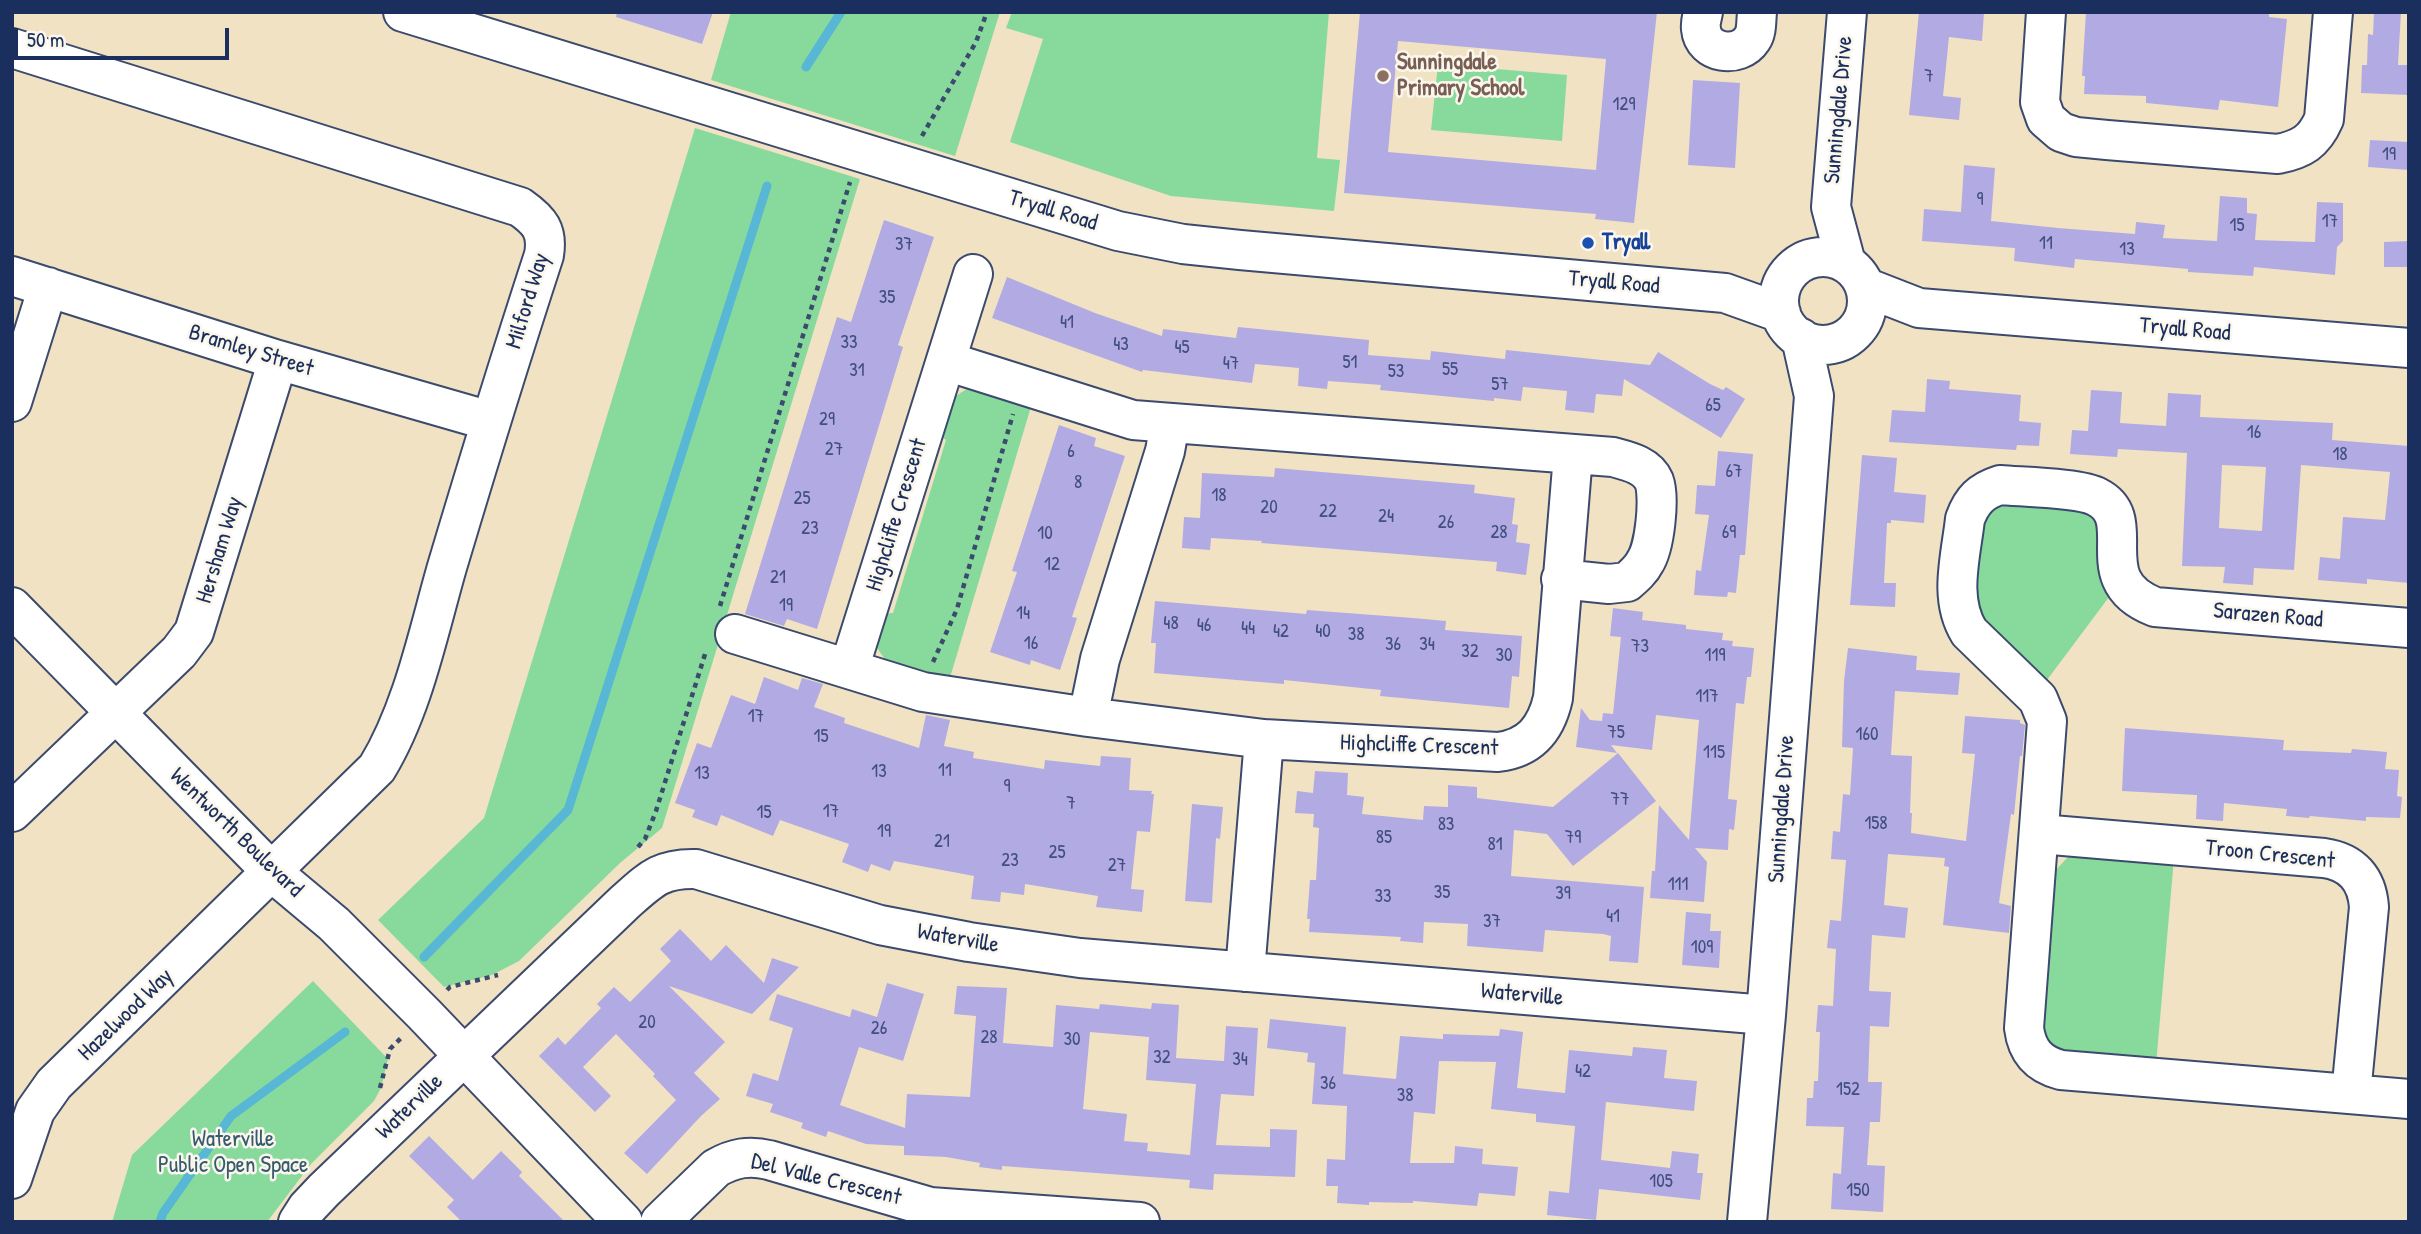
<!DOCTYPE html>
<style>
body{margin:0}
#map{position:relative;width:2421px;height:1234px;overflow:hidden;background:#f1e2c4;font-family:"Patrick Hand",sans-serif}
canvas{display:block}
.frame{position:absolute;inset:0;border:14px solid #1b2f5e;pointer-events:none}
.scale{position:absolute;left:14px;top:28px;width:215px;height:32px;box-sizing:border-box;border:4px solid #1b2f5e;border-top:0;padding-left:9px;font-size:21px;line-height:24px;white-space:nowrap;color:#1b2f5e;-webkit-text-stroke:5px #fbf7ec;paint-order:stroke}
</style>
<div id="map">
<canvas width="2421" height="1234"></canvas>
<div class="frame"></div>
<div class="scale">50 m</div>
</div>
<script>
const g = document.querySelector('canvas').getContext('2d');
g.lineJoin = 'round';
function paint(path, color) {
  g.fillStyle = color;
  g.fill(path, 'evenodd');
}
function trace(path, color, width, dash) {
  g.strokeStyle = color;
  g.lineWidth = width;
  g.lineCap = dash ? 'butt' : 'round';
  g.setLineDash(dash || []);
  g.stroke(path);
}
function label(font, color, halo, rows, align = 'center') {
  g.font = font + ' "Patrick Hand",sans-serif';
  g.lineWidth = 5;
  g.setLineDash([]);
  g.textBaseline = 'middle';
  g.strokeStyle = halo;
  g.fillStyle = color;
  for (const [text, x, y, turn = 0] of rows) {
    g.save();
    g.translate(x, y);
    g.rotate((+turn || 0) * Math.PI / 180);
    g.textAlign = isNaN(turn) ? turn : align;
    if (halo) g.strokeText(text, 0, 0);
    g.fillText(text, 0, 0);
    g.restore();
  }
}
paint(new Path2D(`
 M731 12H1000L955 156 711 80Z
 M1012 12H1329L1317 158 1340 160 1334 211 1171 196 1010 142 1043 39 1006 28Z
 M1438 64 1567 75 1562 141 1431 130Z
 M695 128 860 179 662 828 620 863 519 961 492 975 444 987 378 920 484 818Z
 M969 388 1033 400 949 681 887 662 877 648 875 640 880 614 893 613 946 440 936 432C945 410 947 399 969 388Z
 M1993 501 2082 504 2098 515 2112 593 2044 684 1972 611 1979 513Z
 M2078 852 2174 858 2156 1065 2059 1056 2037 1025 2053 873 2068 857Z
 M313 981 388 1059 381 1088 374 1101 311 1164 267 1222H112L132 1155Z`), '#87da9c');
trace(new Path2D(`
 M806 67 841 12
 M424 957 568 810 767 186
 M160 1222 163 1213 231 1116 345 1032`), '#57b7d5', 9);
paint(new Path2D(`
 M617 12H713L702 44 616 17Z
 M1360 12H1657L1634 223 1595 219 1596 214 1344 193ZM1398 41 1606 59 1596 170 1388 152Z
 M1919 12H1984L1982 41 1949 37 1943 96 1961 98 1959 120 1909 115Z
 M2086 12H2269V17L2287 19 2278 107 2220 100 2218 110 2146 103V96L2084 94 2085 76H2082Z
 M2374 12H2401L2398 65H2409V95L2361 93 2362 65H2367L2368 34 2373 35Z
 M1693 80 1740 83 1735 168 1688 165Z
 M2370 140 2409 142V170L2368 167Z
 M1964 165 1995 168 1991 221 2058 228 2135 234 2136 222 2165 225 2163 238 2217 241 2220 196 2247 198V213L2257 214 2255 240 2315 242 2317 202 2343 203V241L2337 247 2335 275 2254 267 2253 276 2188 272V269L2075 259 2074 268 2014 261 2015 248 1922 241 1924 209 1961 212Z
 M884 220 934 237 898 345 903 347 817 629 787 619 784 626 745 614 837 317 851 322Z
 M2409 241V267H2384V242Z
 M1007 277 1095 313 1162 336 1163 329 1236 338 1238 327 1369 340 1368 355 1430 360 1431 351 1505 359 1506 350 1650 365 1658 352 1710 384 1723 390 1726 387 1745 399 1721 438 1624 379 1622 396 1596 394 1594 413 1565 410 1567 391 1523 387 1521 401 1494 398V401L1380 390 1381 385 1328 381 1327 389 1298 386 1299 368 1255 364 1252 383 1143 370 1142 372 992 318Z
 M1927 379 1950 381 1949 389 2021 395 2019 421 2041 423 2039 446 2017 445 2016 450 1889 442 1892 410 1925 412Z
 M2091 390 2122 392 2120 423 2166 426 2168 393 2201 395 2200 417 2333 423 2332 440 2409 446V583L2367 579V584L2318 580 2320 557 2340 559 2343 517 2385 520 2390 472 2301 465 2294 570 2254 568 2253 585 2223 583 2225 567 2182 566 2187 453 2118 449 2117 457 2070 454 2072 430 2088 431ZM2222 465 2266 467 2262 531 2219 528Z
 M1059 425 1096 438 1094 446 1125 456 1072 617 1077 618 1060 670 1031 660 1030 665 990 652 1017 572 1012 571Z
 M1718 451 1753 454 1745 555H1740L1736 593 1728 592 1727 597 1694 595 1696 570 1701 571 1709 515 1695 514 1697 485 1715 486Z
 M1862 455 1897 458 1894 492 1926 495 1924 523 1891 520V523H1887L1884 583H1896L1895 607 1850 605Z
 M1275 468 1475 485 1474 493 1515 498 1512 524 1518 525 1516 542 1530 544 1526 575 1496 571 1497 562 1261 543 1262 541 1211 538 1210 550 1182 548 1184 517 1200 518 1202 473 1274 477Z
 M1155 601 1306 614 1307 610 1413 618 1446 621 1445 630 1522 636 1519 677 1512 676 1509 708 1380 696 1381 690 1284 680V684L1154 673 1156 643H1151Z
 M1613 608 1643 612 1642 620 1686 625V629L1723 633 1722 640 1733 641 1732 646 1754 648 1751 677H1747L1744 704 1736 703 1728 799 1737 800 1734 830 1729 829 1728 850 1695 848 1707 862 1704 902 1650 898 1652 871H1655L1659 805 1689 840 1699 720 1656 715 1652 750 1611 745 1617 753 1576 747 1581 708 1590 720 1602 721 1603 713 1613 714 1621 637 1610 636Z
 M1848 648 1917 656 1916 670 1960 673 1958 695 1895 691 1891 755 1912 756 1910 813H1912L1911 833 1966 841 1975 754 1962 753 1965 716 2020 720V723L2025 725 2022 756H2020L2014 815 2011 814 1999 903 2011 906 2009 933 1943 925 1949 867 1944 866 1945 858 1888 854 1884 905 1908 908 1905 938 1872 935 1869 991 1891 992 1889 1027 1870 1026 1868 1082H1882L1880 1122H1870L1867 1165 1885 1166 1883 1212 1831 1209 1833 1173 1841 1174 1844 1127 1806 1126 1807 1098H1813L1814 1081H1818L1820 1032H1816L1818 1005 1833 1006 1836 949 1827 948 1830 920 1841 921 1846 860 1831 859 1833 831 1840 832 1843 794 1850 795 1853 748 1842 747 1844 681Z
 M764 677 798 690 802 678 823 684 814 707 845 718 844 723 919 748 926 715 950 720 944 746 974 752 973 758 1044 769 1045 760 1100 766 1101 756 1131 758 1129 790 1152 791 1151 794H1154L1150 832 1137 831 1131 889 1144 890 1142 912 1096 907 1098 896 1025 884 1024 895 1001 892 1000 902 971 899 974 876 894 861 890 871 871 864 868 872 842 862 849 844 780 820 773 836 721 815 717 826 692 817 695 810 675 803 697 743 711 748 731 695 755 704Z
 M2125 728 2284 740 2283 750 2351 753 2352 749 2387 752 2385 769 2399 770 2397 796 2402 797 2400 818 2366 817V821L2310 816 2309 818 2286 816 2287 809 2224 803 2223 821 2196 819 2197 795 2122 791Z
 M1618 753 1656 801 1573 866 1547 834 1514 830 1511 876 1644 887 1638 963 1609 961 1611 936 1603 934 1545 930 1543 952 1467 946 1468 924 1424 922 1423 943 1400 941 1401 937 1309 932 1310 919H1307L1310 880H1316L1319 828 1313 827 1314 814 1295 813 1297 791 1313 793 1315 771 1348 773 1347 795 1364 797 1362 814 1423 820 1424 806 1448 807V785L1477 787V798L1553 807Z
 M1192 804 1223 807 1220 839 1216 838 1212 903 1185 901Z
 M1686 912 1711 914 1710 931H1721L1719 968 1682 965Z
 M680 929 711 961 726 945 764 983 772 958 799 967 752 1014 669 986 725 1042 694 1073 720 1099 701 1116 647 1174 624 1153 676 1100 653 1076 655 1074 616 1034 583 1067 611 1096 595 1112 539 1056 558 1037 565 1045 601 1008 597 1004 614 987 630 1002 671 961 660 949Z
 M887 983 924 994 903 1061 859 1047 840 1105 905 1128 907 1094 970 1097 976 1016 954 1014 957 986 1007 988 1003 1043 1053 1047 1056 1005 1099 1009 1100 1004 1151 1009 1152 1003 1179 1005 1176 1058 1224 1061 1226 1026 1258 1028 1254 1096 1221 1094 1216 1145 1270 1147V1129L1297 1130 1295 1177 1214 1174 1213 1190 1189 1188 1190 1180 1002 1166V1170L979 1167 980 1163 946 1157 904 1155V1146L866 1144 828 1131 826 1137 801 1128 803 1123 770 1112 773 1104 746 1096 753 1073 778 1081 793 1028 769 1020 777 994 850 1017 852 1009 877 1017ZM1090 1032 1149 1037 1146 1080 1196 1084 1190 1155 1147 1151 1148 1143 1124 1141 1127 1114 1083 1109Z
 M1270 1019 1346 1027 1343 1074 1396 1079 1400 1036 1443 1039V1034L1499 1036 1500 1029 1523 1032 1517 1088 1565 1093 1569 1050 1632 1056 1633 1047 1667 1050 1664 1078 1697 1081 1694 1111 1606 1102 1601 1160 1670 1168 1672 1151 1699 1154 1697 1173H1703L1700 1200 1599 1189 1596 1220 1547 1215 1549 1191 1569 1193 1575 1126 1536 1122V1114L1491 1109 1496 1062 1439 1061 1435 1114 1414 1112 1410 1163H1454L1455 1146 1483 1149 1482 1164 1518 1167 1515 1196 1479 1193 1477 1206 1413 1201V1203L1369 1202V1205L1337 1203 1338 1186H1326L1327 1159 1345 1160 1347 1106 1312 1104 1315 1063 1307 1062 1308 1053 1267 1048Z
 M429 1136 473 1180 501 1151 522 1172 519 1176 565 1222H462L447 1207 454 1200 409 1156Z`), '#b2abe3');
const minor = new Path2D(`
 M403 12 1118 231 1183 244 1240 250 1725 293 1781 313
 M1703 12C1702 17 1700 24 1701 29 1703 54 1739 59 1752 39 1757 32 1756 21 1757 12
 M2046 12 2040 102 2046 119 2061 132 2076 137 2107 140 2278 154C2302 149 2314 142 2324 119L2333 12
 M12 48 520 207C540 221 548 231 544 255 510 359 478 463 447 567 428 633 413 709 377 768L54 1084 35 1111 12 1179
 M1779 301a44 44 0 1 1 88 0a44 44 0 1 1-88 0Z
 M1846 263 1831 207 1847 12
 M12 276 278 360 490 421
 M1865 287 1919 308 2409 348
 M946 361 1133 420 1613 457C1628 461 1647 465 1654 481 1660 497 1655 547 1645 562 1641 570 1634 576 1627 582L1609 584 1561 579
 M12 402 48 287
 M12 607 273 873 334 924 424 1014 623 1222
 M2409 628 2155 607C2085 580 2143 520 2097 497 2081 488 2022 487 2000 485 1981 491 1972 500 1965 519 1961 556 1948 598 1969 632L2038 699 2047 721 2024 1028C2027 1051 2038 1064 2061 1070L2409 1099
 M735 634 923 692 1088 717 1264 739 1498 752C1530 748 1546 729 1553 698L1573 455
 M849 669 973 274
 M1088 717 1100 659 1165 451 1170 423
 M12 812 179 652 194 632 278 360
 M2040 834 2324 858C2352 862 2367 879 2369 907L2351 1094
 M1245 972 1264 739
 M298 1222 307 1208 324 1190 624 903C650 880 660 868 696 869L880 925 969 942 1080 958 1766 1015
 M660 1222 716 1168C734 1158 749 1155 769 1160L930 1207 1140 1222
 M1747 1222 1766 1015 1814 396 1801 338`);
trace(minor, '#3b4a6d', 42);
trace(new Path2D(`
 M922 136 976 42 987 12
 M720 606 850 182
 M933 662 957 609 1013 414
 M638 847 645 839 656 811 706 651
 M447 990 450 987 498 975
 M380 1088 390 1049 402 1037`), '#3b4a6d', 4.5, [5, 5]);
trace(minor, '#fff', 38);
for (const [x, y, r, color] of [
 [1383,76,7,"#8d6e63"],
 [1588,243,7,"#1a4fb4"]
]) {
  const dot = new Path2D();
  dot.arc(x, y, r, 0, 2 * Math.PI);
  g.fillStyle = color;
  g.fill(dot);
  trace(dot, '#fbf7ec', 2.5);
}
label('19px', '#414e7f', null, [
 ["7",1929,77],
 ["129",1624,105],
 ["19",2389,155],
 ["9",1980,200],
 ["17",2330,222],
 ["15",2237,226],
 ["11",2046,244],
 ["37",904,245],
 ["13",2127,250],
 ["35",887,298],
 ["41",1067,323],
 ["33",849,343],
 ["43",1121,345],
 ["45",1182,348],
 ["51",1350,363],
 ["47",1231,364],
 ["55",1450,370],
 ["31",857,371],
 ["53",1396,372],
 ["57",1500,385],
 ["65",1713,406],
 ["29",827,420],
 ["16",2254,433],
 ["27",834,450],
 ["6",1071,452],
 ["18",2340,455],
 ["67",1734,472],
 ["8",1078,483],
 ["18",1219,496],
 ["25",802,499],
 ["20",1269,508],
 ["22",1328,512],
 ["24",1386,517],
 ["26",1446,523],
 ["23",810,529],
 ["28",1499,533],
 ["69",1729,533],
 ["10",1045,534],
 ["12",1052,565],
 ["21",778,578],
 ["19",786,606],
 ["14",1023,614],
 ["48",1171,624],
 ["46",1204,626],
 ["44",1248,629],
 ["42",1281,632],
 ["40",1323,632],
 ["38",1356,635],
 ["16",1031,644],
 ["36",1393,645],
 ["34",1427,645],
 ["73",1640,647],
 ["32",1470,652],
 ["30",1504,656],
 ["119",1715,656],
 ["117",1707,697],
 ["17",756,717],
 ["75",1616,733],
 ["160",1867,735],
 ["15",821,737],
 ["115",1714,753],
 ["11",945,771],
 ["13",879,772],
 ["13",702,774],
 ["9",1007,787],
 ["77",1620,800],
 ["7",1071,804],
 ["17",831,812],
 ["15",764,813],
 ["158",1876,824],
 ["83",1446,825],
 ["19",884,832],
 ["85",1384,838],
 ["79",1573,838],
 ["21",942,842],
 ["81",1495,845],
 ["25",1057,853],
 ["23",1010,861],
 ["27",1117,866],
 ["111",1678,885],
 ["35",1442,893],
 ["39",1563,894],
 ["33",1383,897],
 ["41",1613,917],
 ["37",1492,922],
 ["109",1702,948],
 ["20",647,1023],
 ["26",879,1029],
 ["28",989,1038],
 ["30",1072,1040],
 ["32",1162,1058],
 ["34",1240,1060],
 ["42",1583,1072],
 ["36",1328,1084],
 ["152",1848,1090],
 ["38",1405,1096],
 ["105",1661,1182],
 ["150",1858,1191]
]);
label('bold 23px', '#785e54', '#fbf7ec', [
 ["Sunningdale",1397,63],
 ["Primary School",1397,89]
], 'left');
label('23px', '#1b2f5e', '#fbf7ec', [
 ["Sunningdale Drive",1839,110,-85],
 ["Tryall Road",1053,211,17],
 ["Tryall Road",1614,283,5],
 ["Milford Way",528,301,-73],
 ["Tryall Road",2185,330,5],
 ["Bramley Street",251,351,17],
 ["Highcliffe Crescent",897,515,-73],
 ["Hersham Way",220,550,-73],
 ["Sarazen Road",2268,616,5],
 ["Highcliffe Crescent",1419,746,2],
 ["Sunningdale Drive",1782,809,-86],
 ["Wentworth Boulevard",236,833,44],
 ["Troon Crescent",2270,855,6],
 ["Waterville",958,939,10],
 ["Waterville",1522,995,5],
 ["Hazelwood Way",126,1015,-44],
 ["Waterville",410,1107,-44],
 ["Del Valle Crescent",826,1180,14]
]);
label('bold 23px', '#164399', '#fbf7ec', [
 ["Tryall",1602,243]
], 'left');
label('23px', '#365a6e', '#fbf7ec', [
 ["Waterville",233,1140],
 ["Public Open Space",233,1166]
]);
</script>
